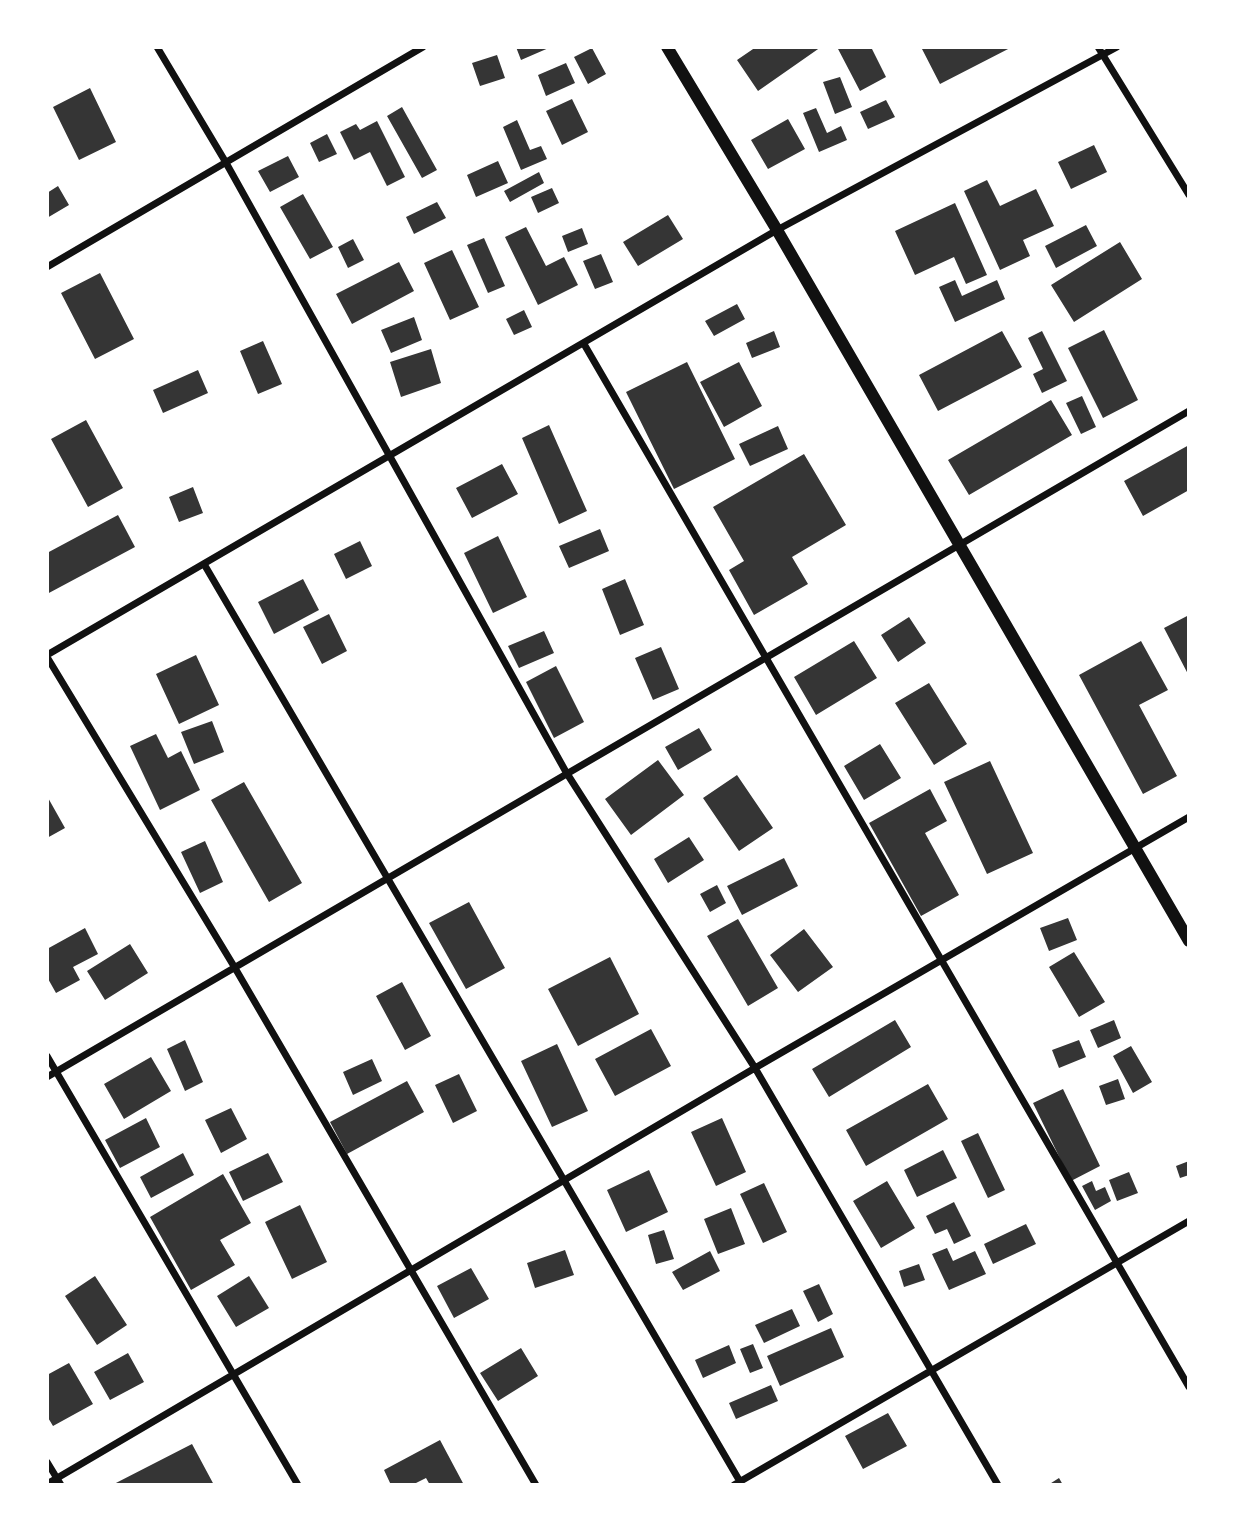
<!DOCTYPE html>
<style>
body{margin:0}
#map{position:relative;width:1236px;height:1532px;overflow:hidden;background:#fff;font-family:"Roboto Condensed",sans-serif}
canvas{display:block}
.frame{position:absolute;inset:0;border:49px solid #fff;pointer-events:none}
</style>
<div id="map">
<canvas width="1236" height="1532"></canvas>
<div class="frame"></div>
</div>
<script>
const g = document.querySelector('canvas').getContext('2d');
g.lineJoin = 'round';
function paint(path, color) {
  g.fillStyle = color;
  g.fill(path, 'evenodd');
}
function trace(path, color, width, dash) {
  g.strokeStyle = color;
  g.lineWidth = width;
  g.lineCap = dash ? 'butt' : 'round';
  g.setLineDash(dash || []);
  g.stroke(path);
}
paint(new Path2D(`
 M516 47H551L521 60Z
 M756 47H821L758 91 737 60Z
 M837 47H871L886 77 860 91Z
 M925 47H1012L940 84 922 49Z
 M592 48 606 74 588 84 574 57Z
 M497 55 505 78 480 86 472 63Z
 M566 63 575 83 546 96 538 75Z
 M840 77 852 107 835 114 823 82Z
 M90 88 116 142 79 160 53 107Z
 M572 99 588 132 562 145 546 111Z
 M886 100 895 117 868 129 860 112Z
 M402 107 437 170 422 178 387 116Z
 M816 108 827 133 841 126 847 140 819 152 803 113Z
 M788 119 805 149 768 169 751 140Z
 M517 120 530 150 541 146 547 159 521 170 503 127Z
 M377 121 405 177 387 186 370 152 354 160 340 132 356 124 360 130Z
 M327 134 337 154 319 162 310 143Z
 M1094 145 1107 172 1071 189 1058 162Z
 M288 156 299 177 270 192 258 171Z
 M498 161 508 183 476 197 467 175Z
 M539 172 544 183 510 202 504 191Z
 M987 180 1000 206 1036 189 1054 226 1023 240 1030 256 1000 270 964 191Z
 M58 186 69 205 47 218V193Z
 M552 188 559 203 538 213 531 197Z
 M303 194 333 247 310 259 280 207Z
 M437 202 446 218 414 234 406 217Z
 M955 203 987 275 966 284 954 257 915 275 895 231Z
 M668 215 683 239 638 266 623 242Z
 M1086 225 1097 246 1056 268 1045 246Z
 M526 227 546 266 564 257 578 285 538 305 505 237Z
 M582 228 588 244 568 252 562 236Z
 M484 238 505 286 488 293 467 245Z
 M353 239 364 260 348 268 338 247Z
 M1120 242 1142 279 1074 322 1051 285Z
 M452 250 479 307 450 320 424 263Z
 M601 254 613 282 595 289 583 261Z
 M399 262 414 291 352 324 336 294Z
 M100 273 134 339 95 359 61 293Z
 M955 280 962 296 997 280 1005 299 955 322 939 287Z
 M737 304 745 319 714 336 705 321Z
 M524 310 532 327 514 335 506 319Z
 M414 317 422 340 391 353 381 330Z
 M1104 330 1138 400 1103 418 1068 348Z
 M774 331 780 347 752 358 746 343Z
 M1002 331 1022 367 938 411 919 375Z
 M1042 331 1067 381 1042 393 1033 374 1043 369 1028 338Z
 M263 341 282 384 258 394 240 351Z
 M431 349 441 383 401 397 390 362Z
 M687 362 735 459 674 489 626 392Z
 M739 362 762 406 724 427 700 382Z
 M198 370 208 393 163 413 153 390Z
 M1082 396 1096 427 1081 434 1066 403Z
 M1051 400 1072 435 969 495 948 460Z
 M86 420 123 488 88 507 51 439Z
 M549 425 587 511 559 524 522 438Z
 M778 426 788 449 750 466 739 444Z
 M1189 445V490L1143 516 1124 481Z
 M804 454 846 525 792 557 808 584 754 615 729 570 744 561 713 507Z
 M502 464 518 494 472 518 456 488Z
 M193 487 203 513 179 522 169 497Z
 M118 515 135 547 47 594V553Z
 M600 529 609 551 569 568 559 546Z
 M498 536 527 597 493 613 464 553Z
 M360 541 372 566 346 579 334 554Z
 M303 579 319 610 274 634 258 602Z
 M625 579 644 625 620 635 602 589Z
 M329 614 347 651 322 664 303 627Z
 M1189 615V676L1164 628Z
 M909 617 926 643 898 662 881 635Z
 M544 631 554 653 519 668 508 646Z
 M854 641 877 678 816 715 794 677Z
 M1141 641 1168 690 1139 705 1177 776 1143 794 1079 675Z
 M661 647 679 689 653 700 635 658Z
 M196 655 219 705 179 724 156 674Z
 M556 666 584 722 554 738 526 682Z
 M929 683 967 744 934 765 895 703Z
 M212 721 224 752 194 764 181 732Z
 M699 728 712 750 678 770 665 747Z
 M156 734 168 758 181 751 200 790 160 810 130 746Z
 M880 744 901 778 864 800 844 766Z
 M658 760 684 795 631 835 605 799Z
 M990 761 1033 853 987 874 944 782Z
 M737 775 773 828 739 851 703 798Z
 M244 782 302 883 269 902 211 800Z
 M930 789 947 821 925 833 959 895 921 916 869 823Z
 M47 796 65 828 47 838Z
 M689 837 704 860 668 883 654 859Z
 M205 841 223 882 200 893 181 852Z
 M784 858 798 886 742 915 727 886Z
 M717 885 726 903 710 912 700 894Z
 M469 902 505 968 466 989 429 923Z
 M1068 918 1077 940 1049 951 1040 928Z
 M738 919 778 988 748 1006 707 936Z
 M85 928 98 954 73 967 80 980 56 993 47 977V949Z
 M804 929 833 967 798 992 770 955Z
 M130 944 148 973 105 1000 87 971Z
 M1074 952 1105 1002 1079 1017 1049 967Z
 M610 957 639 1014 578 1046 548 989Z
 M402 982 431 1036 405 1050 376 996Z
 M895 1020 911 1047 829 1097 812 1069Z
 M1114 1020 1121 1038 1098 1048 1090 1030Z
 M651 1029 671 1066 615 1096 595 1059Z
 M185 1040 203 1082 185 1091 167 1049Z
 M1079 1040 1086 1057 1059 1068 1052 1050Z
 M557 1044 588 1111 552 1127 521 1061Z
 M1131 1046 1152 1082 1133 1093 1113 1056Z
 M151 1057 171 1091 124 1119 104 1084Z
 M372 1059 382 1081 353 1095 343 1072Z
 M459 1074 477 1111 453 1123 435 1085Z
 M1118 1079 1125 1099 1106 1105 1099 1086Z
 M407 1081 424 1112 347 1154 330 1122Z
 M928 1084 948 1119 866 1166 846 1130Z
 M1063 1089 1100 1166 1071 1181 1033 1103Z
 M231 1108 247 1139 221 1153 205 1120Z
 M146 1118 160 1147 120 1168 105 1140Z
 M722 1118 746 1172 716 1186 691 1132Z
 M978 1133 1005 1190 988 1198 961 1141Z
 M943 1150 957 1178 917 1197 904 1170Z
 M183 1153 194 1175 151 1198 140 1177Z
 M268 1153 283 1182 243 1201 229 1172Z
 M1189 1161V1175L1180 1178 1176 1166Z
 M649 1170 668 1212 626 1232 607 1190Z
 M1129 1172 1138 1193 1117 1201 1109 1180Z
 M223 1174 251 1223 220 1240 235 1265 191 1290 150 1217Z
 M887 1181 915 1228 881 1248 853 1201Z
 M1092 1181 1096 1191 1105 1187 1111 1201 1095 1210 1082 1186Z
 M764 1183 787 1232 763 1243 740 1194Z
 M954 1202 971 1236 954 1244 947 1229 935 1234 926 1216Z
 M300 1205 327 1262 292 1279 265 1222Z
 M731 1208 745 1244 718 1254 704 1219Z
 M1026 1224 1036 1244 993 1264 984 1244Z
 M664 1230 674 1259 656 1264 648 1235Z
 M947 1248 953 1261 975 1251 986 1274 949 1290 932 1254Z
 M565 1250 574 1275 535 1288 527 1263Z
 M710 1251 720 1271 683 1290 672 1272Z
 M919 1264 925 1280 904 1287 899 1271Z
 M471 1268 489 1299 454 1318 437 1286Z
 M95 1276 127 1325 97 1345 65 1296Z
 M249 1276 269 1308 236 1327 217 1296Z
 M819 1284 833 1314 818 1322 803 1291Z
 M792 1309 800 1326 764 1343 755 1325Z
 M831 1328 844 1357 780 1386 767 1356Z
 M753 1344 763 1368 750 1373 740 1349Z
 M729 1345 736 1363 703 1378 695 1360Z
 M521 1348 538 1376 498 1401 480 1373Z
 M128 1353 144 1382 110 1400 94 1372Z
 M69 1363 93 1404 53 1426 47 1416V1375Z
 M771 1385 778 1401 736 1419 729 1403Z
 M888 1413 907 1446 863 1469 845 1436Z
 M440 1440 464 1485H430L426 1478 412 1485H391L384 1470Z
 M192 1444 214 1485H112Z
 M1059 1478 1063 1485H1048Z`), '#353535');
trace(new Path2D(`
 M157 47 225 161 566 772 755 1068 998 1485
 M1098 47 1189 195
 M47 267 423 47
 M584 344 1189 1387
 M204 564 742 1485
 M47 655 777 230 1117 47
 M47 657 235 968 536 1485
 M47 1056 298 1485
 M47 1077 1189 411
 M47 1462 61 1485
 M47 1484 755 1068 1189 817
 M734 1485 1189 1221`), '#111', 7);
trace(new Path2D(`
 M667 47 777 230 1189 941`), '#111', 12);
</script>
